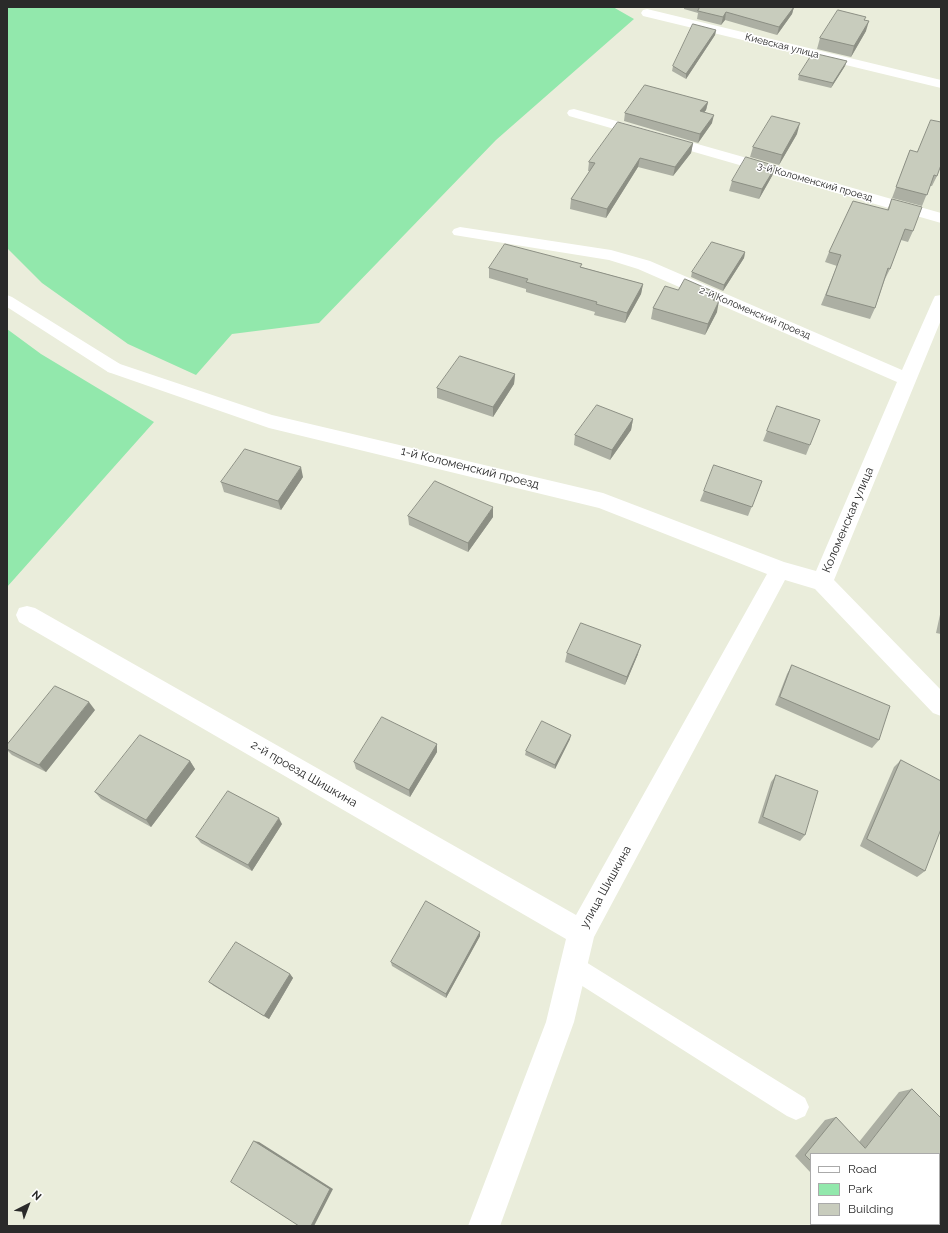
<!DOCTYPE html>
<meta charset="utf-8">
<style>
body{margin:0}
#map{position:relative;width:948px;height:1233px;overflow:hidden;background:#eaeddb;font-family:Raleway,sans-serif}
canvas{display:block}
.frame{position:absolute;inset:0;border:8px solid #2a2a2a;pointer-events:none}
.legend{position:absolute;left:810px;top:1153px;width:130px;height:72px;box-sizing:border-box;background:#fff;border:1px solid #aaa;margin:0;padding:5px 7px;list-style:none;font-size:12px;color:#2a2a2a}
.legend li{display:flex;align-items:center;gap:8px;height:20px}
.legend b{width:20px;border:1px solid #aaa}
.north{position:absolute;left:8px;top:1185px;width:40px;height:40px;-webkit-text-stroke:3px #fff;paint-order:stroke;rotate:42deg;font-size:11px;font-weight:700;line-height:16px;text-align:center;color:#2a2a2a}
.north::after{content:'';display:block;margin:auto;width:14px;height:18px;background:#2a2a2a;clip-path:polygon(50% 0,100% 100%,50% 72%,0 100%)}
</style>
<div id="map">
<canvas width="948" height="1233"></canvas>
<div class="frame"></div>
<ul class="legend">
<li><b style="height:5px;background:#fff"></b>Road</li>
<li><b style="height:11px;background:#92e8ac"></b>Park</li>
<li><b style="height:11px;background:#c8ccbd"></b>Building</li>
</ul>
<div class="north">N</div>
</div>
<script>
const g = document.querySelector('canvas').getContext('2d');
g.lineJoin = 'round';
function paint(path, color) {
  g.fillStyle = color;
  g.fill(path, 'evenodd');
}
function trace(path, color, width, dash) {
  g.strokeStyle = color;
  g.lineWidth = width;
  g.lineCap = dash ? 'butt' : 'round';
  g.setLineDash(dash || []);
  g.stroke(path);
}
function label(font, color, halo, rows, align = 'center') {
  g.font = font + ' Raleway,sans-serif';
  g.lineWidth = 3;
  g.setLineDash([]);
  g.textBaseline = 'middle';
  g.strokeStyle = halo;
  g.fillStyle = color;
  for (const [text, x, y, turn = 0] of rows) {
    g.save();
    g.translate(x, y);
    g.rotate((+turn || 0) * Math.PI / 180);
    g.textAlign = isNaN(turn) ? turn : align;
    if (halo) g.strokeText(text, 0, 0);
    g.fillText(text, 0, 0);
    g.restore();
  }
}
paint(new Path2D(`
 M7 7H613L634 19 496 140 319 323 232 334 196 375 128 344 42 283 7 248Z
 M7 329 41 354 154 422 7 587Z`), '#92e8ac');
paint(new Path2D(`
 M7 295 12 297 120 364 122 368 120 372 114 373 108 372 7 307Z
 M573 955 581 959 805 1098 809 1107 805 1116 796 1120 787 1116 565 975 561 967 565 959Z`), '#fff');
paint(new Path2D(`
 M647 9 941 80V88L643 16 641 13 643 10Z
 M574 109 941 213V223L569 116 567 113 569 110Z
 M460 227 611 250 650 261 902 370 933 300 935 296 941 295V320L834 580 941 690V716L933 713 815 589 785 580 594 937 574 1022 500 1226H468L546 1022 566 939 19 622 16 615 19 608 27 606 35 608 576 915 767 574 599 508 269 428 108 372 105 368 108 364 114 362 120 364 272 415 603 493 784 562 816 571 897 382 638 269 609 260 454 235 452 232 454 229Z`), '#fff');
paint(new Path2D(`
 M684 7H794L792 14 777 35 725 20 721 25 697 19 698 13 684 9Z
 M865 20 866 31 851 57 817 49 820 38Z
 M716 30 715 35 686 79 672 71 673 66Z
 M845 66 831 88 798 80 799 75Z
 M708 102 706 110 704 112 712 123 698 143 624 121 625 113Z
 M797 134 779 165 750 157 753 147Z
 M693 143 691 153 673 176 638 167 606 218 570 209 571 199 590 171H588L589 162Z
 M910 150 937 176 932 186H930L922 206 892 198Z
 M776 166 772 176 759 199 729 191 732 181Z
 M892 199 913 231 908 242 901 240 890 269 885 279 875 308 870 319 821 305 837 266 825 262 829 252 887 210Z
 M745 252 744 258 723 291 691 277 692 272Z
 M581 267 643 284 641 294 625 323 594 315 595 312 526 292V289L489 278V268Z
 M678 290 717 293 715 300 717 312 705 335 651 319 653 308Z
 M515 374 514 384 493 417 437 398V388Z
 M633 419 631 430 610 460 574 445 575 435Z
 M767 431 810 445 806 455 763 441Z
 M303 477 281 510 224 492 221 482Z
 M762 481 748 516 700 501 704 491Z
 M408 516 493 517 468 552 409 525Z
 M941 610V634L936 633Z
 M567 653 638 654 625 685 565 662Z
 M792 665 879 740 872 748 775 705 787 674Z
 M95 710 46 772 12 755 7 750V745Z
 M570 739 555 769 525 755 526 751Z
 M437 744V752L410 797 356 769 354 762Z
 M901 760 925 871 917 877 860 846 894 767Z
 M190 761 195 769 151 827 101 799 95 792Z
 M776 775 805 835 800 841 758 823 771 782Z
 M282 824 252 871 201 843 196 837Z
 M480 936 446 998 392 966 391 962Z
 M290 974 293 978 269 1019 214 986 209 982Z
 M912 1089 941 1197 811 1154V1173L795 1156 825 1120 836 1117 859 1142 899 1092Z
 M857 1224H921L920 1226H859Z`), '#acafa3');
paint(new Path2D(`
 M794 7 792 14 777 35 779 27Z
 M726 12 725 20 721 25 723 17Z
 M869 21 866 31 851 57 854 46Z
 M716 30 715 35 686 79V74Z
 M847 61 845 66 831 88 833 83Z
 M708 102 706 110 699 119 700 111Z
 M714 115 712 123 698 143 700 134Z
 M800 123 797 134 779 165 782 155Z
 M693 143 691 153 673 176 675 167Z
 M640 158 638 167 606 218 607 209Z
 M776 166 772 176 759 199 762 189Z
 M745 252 744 258 723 291 724 285Z
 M643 284 641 294 625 323 627 313Z
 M717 293 714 304 713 300Z
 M719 301 717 312 705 335 708 324Z
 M515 374 514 384 493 417V407Z
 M633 419 631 430 610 460 612 450Z
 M301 467 303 477 281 510 278 501Z
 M493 507V517L468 552V543Z
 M641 645 638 654 625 685 627 677Z
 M89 702 95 710 46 772 39 765Z
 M571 735 570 739 555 769V765Z
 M437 744V752L410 797 409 790Z
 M190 761 195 769 151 827 146 820Z
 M279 818 282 824 252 871 248 865Z
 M480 932V936L446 998V994Z
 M290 974 293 978 269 1019 264 1016Z
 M254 1141 259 1142 333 1189 314 1226H311Z`), '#8c8f84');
const building = new Path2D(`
 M700 7H794L779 27 726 12 723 17 698 11Z
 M838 10 866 17 864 20 869 21 854 46 820 38Z
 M693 24 716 30 686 74 673 66Z
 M813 53 847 61 833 83 799 75Z
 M645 85 708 102 700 111 714 115 700 134 625 113Z
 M772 116 800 123 782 155 753 147Z
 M931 120 941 122V165L937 176 934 175 927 195 896 187 910 150 917 152Z
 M618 122 693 143 675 167 640 158 607 209 571 199 595 163 589 162Z
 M746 157 776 166 762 189 732 181Z
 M892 199 922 207 913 231 905 229 890 269 888 268 875 308 826 295 841 255 829 252 853 201 888 210Z
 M712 242 745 252 724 285 692 272Z
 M505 244 582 264 580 267 643 284 627 313 596 304 597 302 526 282 528 279 489 268Z
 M685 279 717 293 713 300 719 301 708 324 653 308 665 286 678 290Z
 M460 356 515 374 493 407 437 388Z
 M597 405 633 419 612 450 575 435Z
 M777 406 820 420 810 445 767 431Z
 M245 449 301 467 278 501 221 482Z
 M714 465 762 481 752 507 704 491Z
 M435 481 493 507 468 543 408 516Z
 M581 623 641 645 627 677 567 653Z
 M792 665 890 706 879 740 780 697Z
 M55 686 89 702 39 765 7 749V745Z
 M382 717 437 744 409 790 354 762Z
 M542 721 571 735 555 765 526 751Z
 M140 735 190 761 146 820 95 792Z
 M901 760 941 781V829L925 871 867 839Z
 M776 775 818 791 805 835 763 817Z
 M228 791 279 818 248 865 196 837Z
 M426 901 480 932 446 994 391 962Z
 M236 942 290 974 264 1016 209 982Z
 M912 1089 941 1118V1197L939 1200V1154H811V1161L805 1155 836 1117 865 1148Z
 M254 1141 330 1189 311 1226H299L231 1182Z
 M869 1224H921L920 1226H871Z`);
paint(building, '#c8ccbd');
trace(building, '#8c8f84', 1);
label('10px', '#2a2a2a', '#fff', [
 ["Киевская улица",782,46,14],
 ["3-й Коломенский проезд",815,182,16],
 ["2-й Коломенский проезд",755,313,23]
]);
label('12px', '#2a2a2a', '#fff', [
 ["1-й Коломенский проезд",470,468,14],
 ["Коломенская улица",848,520,-67],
 ["2-й проезд Шишкина",304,774,30],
 ["улица Шишкина",606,887,-61]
]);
</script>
